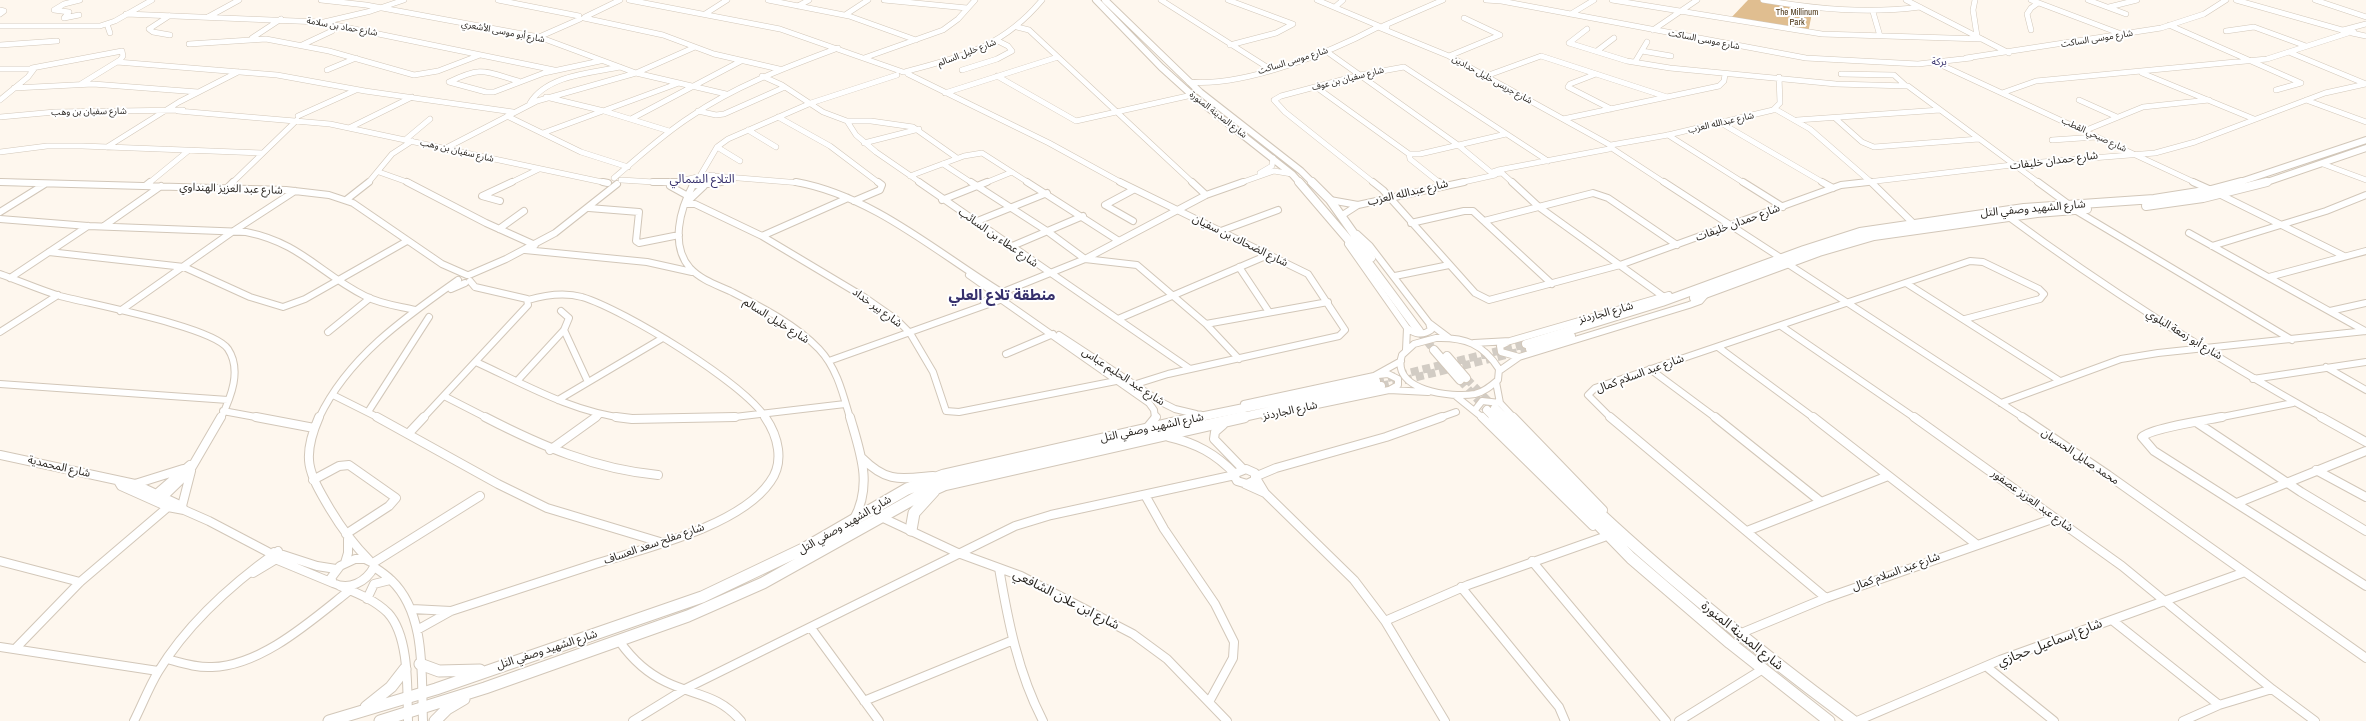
<!DOCTYPE html>
<meta charset="utf-8">
<style>
body{margin:0}
canvas{display:block;background:#fef7ee}
</style>
<canvas width="2366" height="721"></canvas>
<script>
const g = document.querySelector('canvas').getContext('2d');
g.lineJoin = 'round';
function paint(path, color) {
  g.fillStyle = color;
  g.fill(path, 'evenodd');
}
function trace(path, color, width, dash) {
  g.strokeStyle = color;
  g.lineWidth = width;
  g.lineCap = dash ? 'butt' : 'round';
  g.setLineDash(dash || []);
  g.stroke(path);
}
function label(font, color, halo, rows, align = 'center') {
  g.font = font + ' "Archivo Narrow","Noto Sans Arabic",sans-serif';
  g.lineWidth = 4;
  g.setLineDash([]);
  g.textBaseline = 'middle';
  g.strokeStyle = halo;
  g.fillStyle = color;
  for (const [text, x, y, turn = 0] of rows) {
    g.save();
    g.translate(x, y);
    g.rotate((+turn || 0) * Math.PI / 180);
    g.textAlign = isNaN(turn) ? turn : align;
    if (halo) g.strokeText(text, 0, 0);
    g.fillText(text, 0, 0);
    g.restore();
  }
}
paint(new Path2D(`
 M1748 0H1763L1813 8 1808 33 1729 20Z`), '#e0be90');
trace(new Path2D(`
 M1419 331 1434 350
 M1466 378 1493 406
 M1460 380 1487 410
 M1376 381 1526 344
 M1381 386 1530 349`), '#d2ccc4', 8, [8, 4]);
const minorFar2 = new Path2D(`
 M321 0 366 5 539 37 636 73 726 94
 M498 0 579 16
 M629 0 780 29 903 72
 M768 0 849 16 916 40
 M884 0 967 8
 M1161 0 1270 69
 M1228 0 1293 24 1276 33 1230 45
 M1317 0 1379 26
 M1486 0 1501 1
 M1496 0 1806 58 1918 64 1971 58
 M1612 0 1822 34 1982 39
 M1763 0C1816 9 1867 14 1920 7
 M1906 0 2009 53
 M1975 0 1973 10 1977 36
 M2031 0 2124 35
 M2088 0 2126 14
 M2236 0 2342 30
 M2315 0 2366 17
 M798 6 809 0
 M1335 7 1343 0
 M2109 7 2137 0
 M0 10 4 11 0 14
 M1873 12 1880 36
 M126 14 320 22 554 70
 M705 14 727 0
 M1571 14 1594 0
 M79 15 64 18 69 12 54 10 64 4 80 0
 M845 15 868 0
 M169 16 149 29 153 32 170 35
 M208 17 239 0
 M585 17 620 0
 M584 18 663 35 714 54 779 69
 M324 22 371 11 404 0
 M107 24 110 33
 M2169 25 2301 83 2276 90
 M0 26H100L115 21 152 0
 M1383 26 1443 0
 M1017 27 1029 30 1193 183
 M1386 29 1387 27H1378L1449 56 1610 145
 M2347 29 2366 24
 M2348 29 2354 32 2342 30Z
 M1653 30 1697 0
 M2031 30 2027 14 2031 8 2038 3
 M2226 31 2254 27 2306 46
 M2352 33 2366 36
 M539 37 580 19
 M252 38 281 19
 M1569 43 1627 61 1670 68 1836 84 1908 86 2039 183
 M1569 43 1587 29
 M189 44 266 39 329 51 414 75 438 71 480 55
 M0 45 57 41
 M302 45 332 31
 M1326 51 1458 145 1493 174 1502 173 1498 170 1492 172
 M1597 51 1614 38
 M1642 51 1671 56
 M2291 53 2366 84
 M1449 56 1500 35 1464 18
 M864 58 943 30 958 19 975 0
 M1966 58 2161 28 2204 14 2226 0
 M117 62 277 75 365 91 513 112
 M1635 62 1647 42
 M1937 63 2196 183
 M32 68 122 51 123 56 120 60 81 84
 M0 69H34L28 77 0 100
 M327 70 356 58
 M962 70 997 59 1012 51 1008 46 998 41
 M905 72C962 56 1002 48 1042 0
 M2142 73 2254 119
 M908 74 1049 143 1122 183
 M1596 74 1570 84 1568 87 1611 109
 M1841 74 1894 75 1905 85
 M762 76 782 85 823 112 847 121 856 135 876 152 921 183
 M997 76 1076 121 1192 95
 M1486 76 1541 56 1667 97
 M518 81C484 71 482 66 449 82L486 92H494L544 73 600 61
 M1189 82C1244 87 1329 53 1378 27
 M1316 87 1409 154H1420L1506 134
 M14 88 93 84 198 92
 M945 93 1058 57
 M2002 93 2036 81 2267 59 2348 33
 M546 97 604 111 669 131
 M2079 100 2117 117
 M2306 100 2366 122
 M530 103C547 75 591 73 620 67
 M1775 109 1810 129 1872 183
 M178 111 330 124 607 183
 M698 111 716 115 724 114 785 87
 M298 116 356 90
 M507 116 581 152 628 167
 M0 117 55 112 183 110
 M778 117 830 146 879 183
 M1835 118 1862 142 1874 147 1979 139
 M631 119 741 61
 M1563 119 1719 86 1724 81 1725 74
 M1797 120 1940 110
 M847 121H871L913 127 957 158
 M1721 123 1824 183
 M349 128 412 97
 M748 130 776 147
 M2084 131 2143 107 2209 100
 M543 133 679 83
 M1668 135 1744 183
 M405 140 430 119
 M2052 140 2096 137
 M864 143 919 129
 M1611 145 1668 135 1773 110 1780 103 1779 77
 M107 147 179 102 238 72
 M717 147 740 161
 M446 148 537 101 636 73 695 47
 M1613 149 1665 183
 M0 152 47 146H82L262 153
 M1409 154 1410 159 1440 183
 M943 164 972 183
 M2323 164 2366 180
 M1498 170 1609 149
 M379 172 410 183
 M1260 173 1272 166 1273 158
 M1502 173 1513 183
 M700 176 717 147 728 139 811 103 897 75
 M714 176 801 183
 M910 176 964 156 982 153 1029 183
 M614 178C639 157 662 135 690 117 735 86 787 67 838 48
 M621 180 670 183
 M0 182 32 183
 M149 183 188 151
 M232 183 297 120
 M368 183 392 154 412 141
 M510 183 539 169
 M672 183 697 177
 M693 183 697 177 713 175V180L707 183
 M715 183 733 180
 M985 183 1012 172
 M1240 183 1274 171 1292 174
 M1374 183 1285 112 1274 100 1281 96 1360 75 1404 67 1548 161
 M1459 183 1495 175
 M1859 183 2029 163 2155 153 2195 142 2325 93 2366 84`);
const minorFar1 = new Path2D(`
 M0 182 286 190 329 195 353 203 442 264 467 275
 M407 182 486 223 535 245
 M603 182 608 183
 M653 182H677
 M694 182 692 184 701 186 709 182
 M796 182C873 196 936 252 1001 292
 M919 182 1190 369
 M971 182 1047 231 1085 259 1137 265 1206 324 1328 302
 M1027 182 1119 241
 M1120 182 1308 274 1345 330 1339 336 1168 374 1133 385
 M1192 182 1206 195
 M1373 182 1383 190 1475 293 1489 300 1620 265 1841 185 1868 182
 M1439 182 1443 185
 M1512 182 1539 207 1664 297
 M1664 182 1781 258
 M1743 182 1783 207
 M1822 182 1833 188
 M1871 182 1913 223
 M2038 182 2068 204
 M2193 182 2211 190
 M708 184 721 182
 M693 185C680 209 670 245 690 268 701 280 717 285 730 291 761 307 795 324 819 349 837 368 843 394 850 418
 M145 186 150 182
 M670 186 688 196
 M227 188 233 182
 M1133 190 1105 205 1133 221
 M2221 195 2344 256
 M848 198 762 236 864 297 897 320 910 333 933 372 946 411 959 412 1116 381
 M346 200 369 182
 M942 200 987 182
 M1330 200 1358 205
 M500 201 482 196 512 182
 M854 201 880 190 882 185 878 182
 M686 203 704 186
 M686 204H695L762 236
 M589 208 639 212 636 241 639 243 679 235
 M2075 210 2292 340
 M0 212 45 184
 M1341 216 1358 205 1464 182
 M2009 217C2109 291 2214 357 2323 418
 M0 219 88 226 246 232C301 243 319 273 365 296 380 304 398 306 415 310
 M1484 221 1593 193 1608 198 1677 245
 M975 222 1047 193
 M1411 223 1464 211H1473L1552 284
 M104 226 161 186
 M499 229 524 211
 M1221 231 1278 210
 M2189 233 2365 331
 M1357 234 1370 246 1429 323 1449 338
 M1348 244 1407 328 1406 350
 M2212 246 2326 211 2366 195
 M1010 247 1083 216
 M525 250 647 262 692 272
 M49 252 184 267 250 297 283 307 305 299 407 241
 M1788 264 2024 418
 M1239 267 1269 312
 M0 274C20 281 40 290 60 296 90 304 214 327 228 349 242 370 231 397 221 418
 M469 275 506 259 555 233 617 184
 M969 275 996 294
 M1395 276 1449 265
 M2269 277 2366 251
 M10 278 88 226
 M1906 283 2060 381
 M451 289 465 283
 M1003 292 1085 259 1206 195 1243 182
 M528 300C545 295 564 292 582 297 625 310 742 382 766 418
 M1002 300 1149 403 1154 410 1155 418
 M984 302 999 292H1007L1010 296 1002 300 996 299 995 296
 M120 311 232 232 295 191
 M2330 311 2366 303
 M1118 319 1268 255
 M1206 324 1239 359
 M1781 326 1915 418
 M1407 328C1415 334 1422 336 1431 330L1429 323
 M564 330 588 382
 M0 332 58 295
 M328 332 370 298
 M1059 335 1161 402 1175 409 1196 414
 M1436 338C1465 337 1483 344 1499 369L1498 380C1491 386 1484 392 1475 394 1452 398 1390 391 1402 355L1414 344Z
 M1508 342 1500 346 1501 352 1519 357
 M1474 343 1510 341 1669 295
 M1718 347 1814 418
 M1006 354 1053 334
 M829 361 1000 300
 M476 362C524 384 572 412 625 418
 M2326 367 2366 390
 M1650 369 1716 418
 M1499 371 1519 357 1689 305 1700 301 1706 294
 M1378 375 1388 374 1398 379V385L1389 390
 M2253 379 2366 362
 M518 380 564 330 569 318 561 311
 M1496 382 1500 403 1514 418
 M0 384 228 400
 M333 395 379 418
 M444 396 487 418
 M1457 397 1483 418
 M558 400 661 339
 M2001 403 2121 359 2158 353 2366 331
 M1244 404 1374 376 1401 361
 M1475 410 1482 401 1500 403
 M223 411 261 418
 M368 412 429 317
 M1264 416 1389 390 1428 392
 M319 418C348 357 404 318 458 280
 M423 418 528 305 527 299 475 287 470 281
 M595 418 599 415
 M726 418 845 404
 M1439 418 1456 412
 M1611 418 1588 395 1595 388 1970 261 1983 262 2039 289 2044 294 2040 299 1965 319
 M2217 418 2293 403`);
const minor = new Path2D(`
 M256 417 314 428
 M319 417C301 458 308 472 330 509 342 529 352 543 369 560
 M377 417 498 484 547 508 660 542
 M485 417C541 446 595 469 658 475
 M616 417 632 419 735 417
 M850 417C860 452 873 484 854 519
 M1482 417 1593 526
 M1513 417 1603 510
 M1610 417 1826 598
 M1715 417 1820 501
 M1813 417 1976 544
 M1914 417 2122 566 2272 689 2315 721
 M2022 417 2108 475 2366 658
 M2222 417C2207 420 2151 428 2142 437L2154 451 2366 586
 M2321 417 2366 442
 M2196 422 2301 492 2366 531
 M1223 425 1215 432 1214 439 1243 469
 M1147 428 1156 417
 M409 433 424 417
 M1169 437C1196 443 1216 454 1235 474
 M550 450 596 417
 M0 455 135 484 182 506 184 510
 M862 458C887 483 900 479 933 476
 M1246 469 1255 473V480L1247 484 1237 481 1235 477 1236 473Z
 M2316 470 2366 497
 M1257 476 1276 468 1386 437 1442 417
 M1256 478 1265 493
 M313 480 339 466 349 465 396 498 389 506 346 534
 M118 481 121 486 168 507 184 510 209 521 268 552 275 559 333 583
 M135 484 183 469
 M1245 484 1265 493 1354 580 1385 621 1445 721
 M1145 495 1164 529 1215 604 1234 642 1233 658 1209 702
 M154 496 190 465
 M158 502 189 472 221 417
 M2237 503 2366 451
 M182 506 191 471
 M881 517 958 553 1021 576 1133 634 1167 659 1227 721
 M1747 531 1888 476
 M274 552 317 566 336 569
 M355 559H365L373 563 374 567C366 582 349 591 333 583L331 578 340 566Z
 M0 561 80 582
 M1532 561 1666 721
 M345 563 348 553V539
 M373 563 480 496
 M374 567C380 571 386 575 391 580 427 614 421 676 423 721
 M999 568C1008 621 1018 673 1043 721
 M253 573 278 558
 M340 586C357 593 375 600 388 613 410 637 407 691 408 721
 M1461 587 1559 707 1565 721
 M367 599 374 584 390 580
 M412 609 451 611
 M2112 620 2219 705
 M1385 621 1468 585 1604 537
 M811 628 879 721
 M417 630 451 611C498 596 545 580 592 565 642 549 739 527 770 482 785 462 778 436 765 417
 M1739 634 1826 598 2055 518
 M620 642C632 659 647 673 666 682 695 696 718 694 741 721
 M0 647 158 671
 M15 649 80 582 168 507
 M167 659C182 663 197 668 212 667 262 666 313 619 350 590
 M1987 667 2054 721
 M864 701 1011 641
 M134 721C142 705 149 687 158 672 187 624 233 583 278 551
 M633 721 685 689 1015 526 1051 515 1235 475
 M1679 721 1763 669
 M1857 721 2000 660 2245 572
 M2183 721 2219 705 2272 689`);
const majorFar2 = new Path2D(`
 M1096 0 1161 67 1192 95 1292 174 1300 183
 M1105 0 1200 92 1301 171 1313 183
 M2237 183 2366 140
 M2264 183 2366 148`);
const majorFar1 = new Path2D(`
 M1299 182 1370 265 1419 331
 M1312 182 1330 200 1371 258
 M2146 206 2203 198 2267 182
 M1694 298 1819 252 1874 236 2037 213 2087 209
 M1526 344 1662 302 1804 250 1860 232 2024 208 2154 199 2211 190 2241 182
 M1530 349 1571 336
 M1434 350 1460 380
 M1447 356 1466 378
 M1495 408 1505 418
 M1487 410 1495 418
 M1195 418 1376 381
 M1239 418 1381 386`);
const major = new Path2D(`
 M1494 417 1631 558 1730 643 1829 721
 M1504 417C1530 445 1557 473 1584 499 1668 579 1760 652 1853 721
 M911 530 914 513 934 491
 M420 664 439 671 480 670
 M366 707 391 687 405 669
 M329 721 436 689 702 597 805 548 907 489 944 475 1200 417
 M380 721 485 688 688 616 763 583 917 497 944 485 1244 417
 M435 721 447 709 464 699`);
trace(minorFar2, '#d2c7b9', 6);
trace(minorFar1, '#d2c7b9', 8);
trace(minor, '#d2c7b9', 10);
trace(majorFar2, '#d2c7b9', 8);
trace(majorFar1, '#d2c7b9', 10);
trace(major, '#d2c7b9', 13);
trace(minorFar2, '#fff', 5);
trace(minorFar1, '#fff', 6);
trace(minor, '#fff', 8);
trace(majorFar2, '#fff', 6);
trace(majorFar1, '#fff', 8);
trace(major, '#fff', 11);
label('9px', '#4d3718', '#fff', [
 ["The Millinum",1797,13],
 ["Park",1797,23]
]);
label('9px', '#231f1a', '#fff', [
 ["شارع حماد بن سلامة",342,27,10],
 ["شارع أبو موسى الأشعري",503,32,11],
 ["شارع موسى الساكت",2097,39,-9],
 ["شارع موسى الساكت",1704,40,11],
 ["شارع خليل السالم",967,53,-21],
 ["شارع موسى الساكت",1293,61,-17],
 ["شارع سفيان بن عوف",1348,79,-14],
 ["شارع جريس خليل حدادين",1492,80,29],
 ["شارع سفيان بن وهب",89,112,-1],
 ["شارع المدينة المنورة",1218,115,38],
 ["شارع عبدالله العزب",1721,123,-13],
 ["شارع صبحي القطب",2094,135,25],
 ["شارع سفيان بن وهب",457,151,13]
]);
label('10px', '#36306c', '#fff', [
 ["بركة",1939,62]
]);
label('11px', '#231f1a', '#fff', [
 ["شارع حمدان خليفات",2054,161,-7],
 ["شارع عبد العزيز الهنداوي",231,189,2],
 ["شارع عبدالله العزب",1408,193,-13],
 ["شارع الشهيد وصفي التل",2033,209,-5],
 ["شارع حمدان خليفات",1738,223,-20],
 ["شارع عطاء بن السائب",998,238,35],
 ["شارع الضحاك بن سفيان",1240,241,26],
 ["شارع بير خداد",877,308,36],
 ["شارع الجاردنز",1606,313,-15],
 ["شارع خليل السالم",776,321,32],
 ["شارع أبو زمعة البلوي",2184,335,31],
 ["شارع عبد السلام كمال",1640,374,-20],
 ["شارع عبد الحليم عباس",1123,377,33],
 ["شارع الجاردنز",1290,411,-12],
 ["شارع الشهيد وصفي التل",1152,428,-12],
 ["محمد صايل الحسبان",2080,457,34],
 ["شارع المحمدية",59,467,13],
 ["شارع عبد العزيز عصفور",2032,501,36],
 ["شارع الشهيد وصفي التل",845,525,-30],
 ["شارع مفلح سعد العساف",654,544,-19],
 ["شارع عبد السلام كمال",1896,572,-20],
 ["شارع الشهيد وصفي التل",547,650,-18]
]);
label('12px', '#36306c', '#fff', [
 ["التلاع الشمالي",702,180]
]);
label('13px', '#231f1a', '#fff', [
 ["شارع ابن علان الشافعي",1066,600,27],
 ["شارع المدينة المنورة",1742,636,39],
 ["شارع إسماعيل حجازي",2050,643,-21]
]);
label('bold 15px', '#36306c', '#fff', [
 ["منطقة تلاع العلي",1002,296]
]);
</script>
